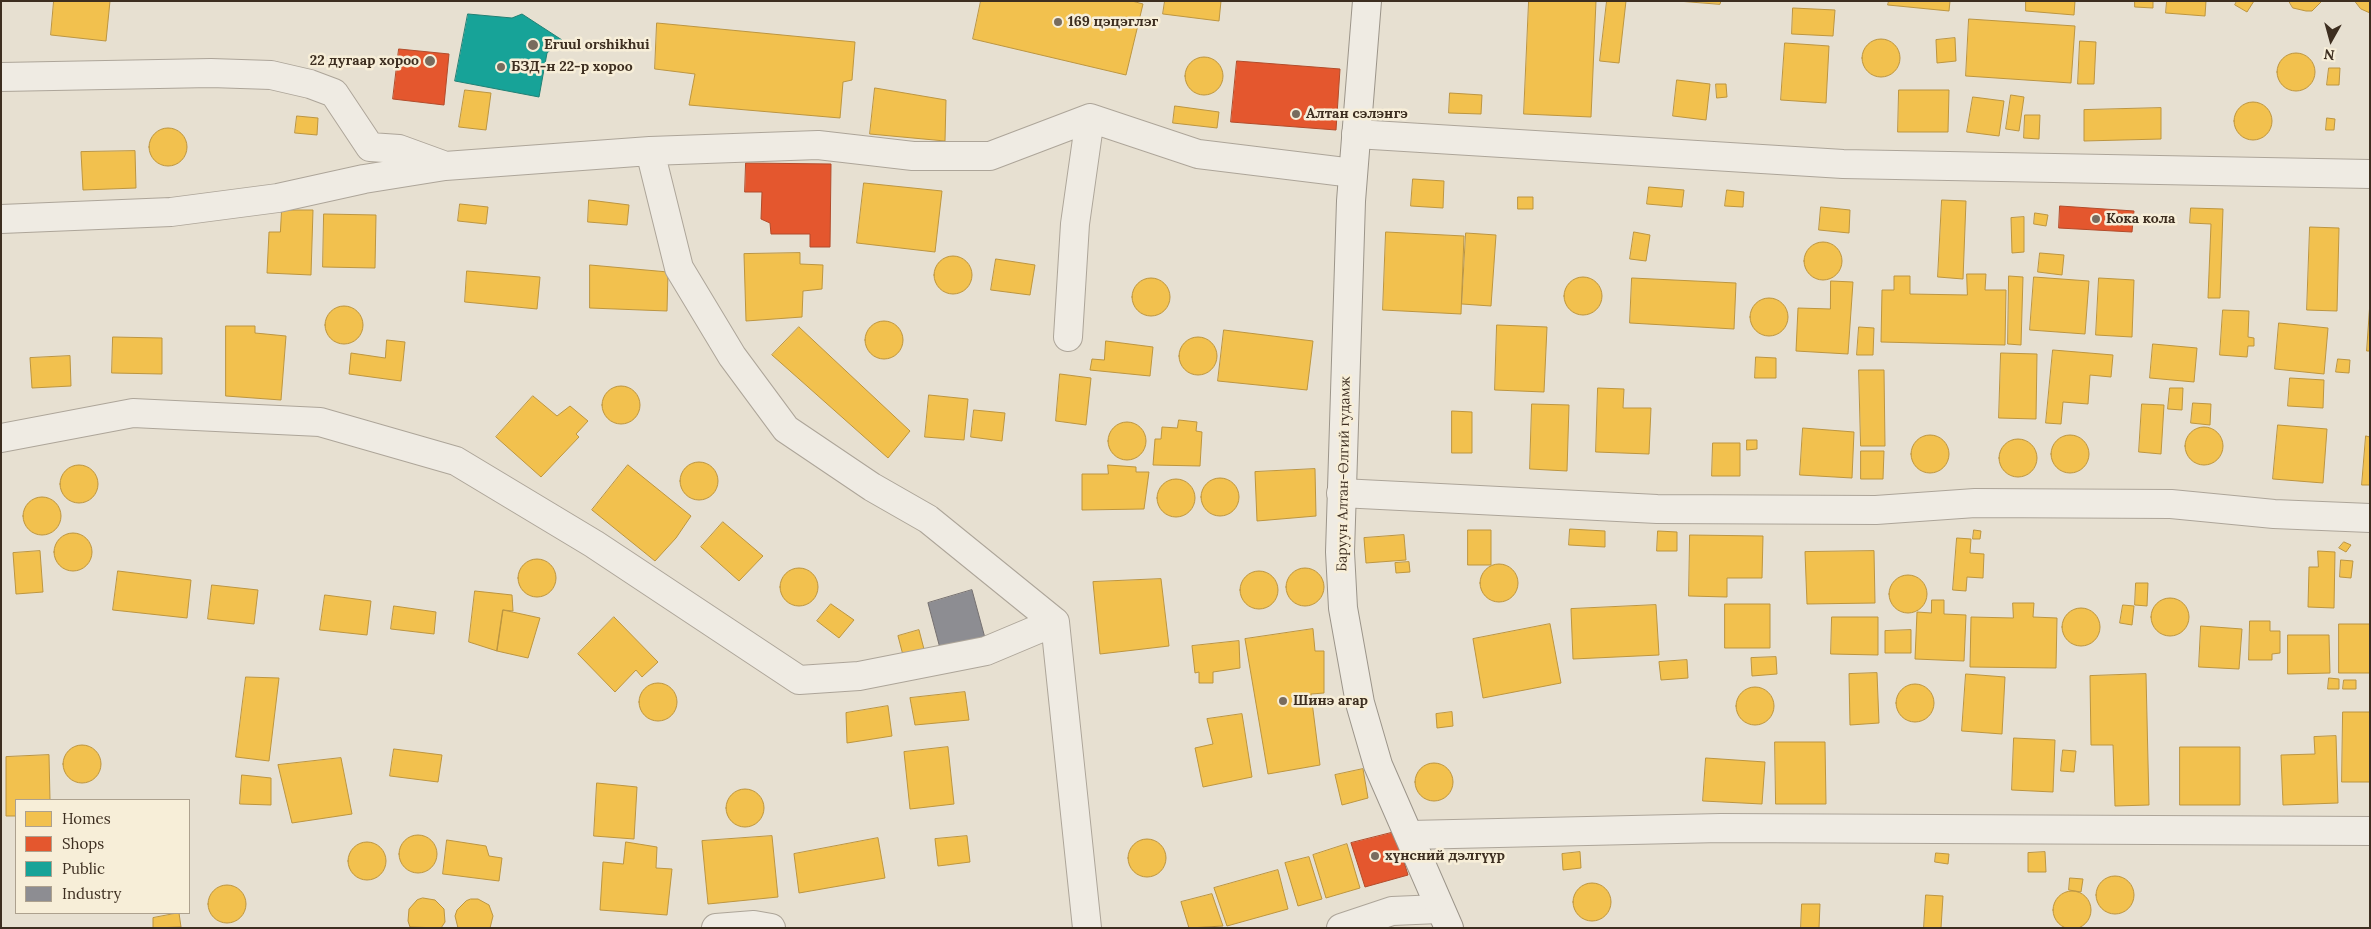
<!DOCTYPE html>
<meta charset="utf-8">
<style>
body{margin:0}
#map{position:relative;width:2371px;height:929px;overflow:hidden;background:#e7e0d1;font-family:Lora,serif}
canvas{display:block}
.frame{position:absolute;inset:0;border:2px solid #3d2e20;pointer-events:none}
.legend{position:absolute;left:15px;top:799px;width:175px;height:115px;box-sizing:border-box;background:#f7eed8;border:1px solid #ada18e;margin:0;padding:6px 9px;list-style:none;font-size:15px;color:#3d2e20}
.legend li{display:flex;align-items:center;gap:10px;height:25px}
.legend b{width:25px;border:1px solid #ada18e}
.north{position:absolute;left:2306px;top:15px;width:50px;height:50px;-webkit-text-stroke:4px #f7eed8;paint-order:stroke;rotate:187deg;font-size:14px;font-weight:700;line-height:20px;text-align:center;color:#3d2e20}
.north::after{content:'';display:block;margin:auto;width:18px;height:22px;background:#3d2e20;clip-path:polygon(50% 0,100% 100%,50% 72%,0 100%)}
</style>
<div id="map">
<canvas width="2371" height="929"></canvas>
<div class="frame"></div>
<ul class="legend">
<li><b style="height:14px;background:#f2c14e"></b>Homes</li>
<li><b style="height:14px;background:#e4572e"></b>Shops</li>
<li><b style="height:14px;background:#17a398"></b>Public</li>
<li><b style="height:14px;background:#8d8d92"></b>Industry</li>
</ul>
<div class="north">N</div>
</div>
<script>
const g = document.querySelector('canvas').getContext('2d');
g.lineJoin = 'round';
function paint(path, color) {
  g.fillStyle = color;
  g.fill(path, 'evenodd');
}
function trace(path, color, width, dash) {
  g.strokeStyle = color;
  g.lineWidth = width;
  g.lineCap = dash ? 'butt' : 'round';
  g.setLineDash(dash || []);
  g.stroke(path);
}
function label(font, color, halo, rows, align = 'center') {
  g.font = font + ' Lora,serif';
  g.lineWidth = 5;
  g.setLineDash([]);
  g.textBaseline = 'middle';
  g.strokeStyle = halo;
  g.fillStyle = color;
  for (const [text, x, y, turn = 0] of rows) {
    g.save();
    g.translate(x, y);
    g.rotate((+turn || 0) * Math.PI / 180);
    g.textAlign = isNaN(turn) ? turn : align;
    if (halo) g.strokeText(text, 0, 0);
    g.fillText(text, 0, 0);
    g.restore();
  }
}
const homes = new Path2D(`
 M54 1H110L106 41 51 35Z
 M981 1H1132L1143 4 1126 75 973 39Z
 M1165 1H1221L1219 21 1163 14Z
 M1529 1H1596L1591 117 1524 114Z
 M1607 1H1626L1619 63 1600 61Z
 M1678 1H1721L1720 4Z
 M1889 1H1950L1949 11 1888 5Z
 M2026 1H2075L2074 15 2026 11Z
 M2135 1H2153V8L2135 7Z
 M2167 1H2206L2205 16 2166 13Z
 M2237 1H2254L2247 12 2235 5Z
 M2289 1H2322L2312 11H2306L2293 8Z
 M2355 1H2370V13L2361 9Z
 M1793 8 1835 10 1833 36 1792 34Z
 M1969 19 2075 26 2071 83 1966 76Z
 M657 23 855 42 852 80 843 82 840 118 689 105 695 74 655 69Z
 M1955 38 1956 61 1937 63 1936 40Z
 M1862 58a19 19 0 1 1 38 0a19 19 0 1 1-38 0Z
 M2080 41 2096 42 2094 84H2078Z
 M1785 43 1829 46 1826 103 1781 100Z
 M2277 72a19 19 0 1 1 38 0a19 19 0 1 1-38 0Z
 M1185 76a19 19 0 1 1 38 0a19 19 0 1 1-38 0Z
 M2329 68H2340L2339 85H2327Z
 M1677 80 1710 84 1706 120 1673 116Z
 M1716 84H1726L1727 97 1717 98Z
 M875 88 946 100 945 141 870 134Z
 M465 90 491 93 486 130 459 127Z
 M1899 90H1949L1948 132H1898Z
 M1450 93 1482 95 1481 114 1449 113Z
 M2011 95 2024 97 2019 131 2006 129Z
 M1973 97 2004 101 1999 136 1967 132Z
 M2234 121a19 19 0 1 1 38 0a19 19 0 1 1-38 0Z
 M1175 106 1219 112 1217 128 1173 123Z
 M2161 108V139L2084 141V110Z
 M2025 115H2040L2039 139 2024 138Z
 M297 116 318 118 317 135 295 133Z
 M2327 118 2335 119 2334 130H2326Z
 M149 147a19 19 0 1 1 38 0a19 19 0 1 1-38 0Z
 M135 151 136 188 83 190 81 152Z
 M1413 179 1444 181 1443 208 1411 206Z
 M864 183 942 191 935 252 857 243Z
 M1649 187 1684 190 1682 207 1647 204Z
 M1727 190 1744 192 1743 207 1725 206Z
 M1518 197H1533V209H1518Z
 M589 200 629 205 627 225 588 222Z
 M1942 200 1966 201 1963 279 1938 277Z
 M460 204 488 207 486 224 458 221Z
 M1821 207 1850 210 1849 233 1819 230Z
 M2191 208 2223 209 2220 298H2208L2211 224 2190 223Z
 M282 210H313L311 275 267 273 269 232H280Z
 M2035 213 2048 215 2046 226 2034 224Z
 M324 214 376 215 375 268 323 267Z
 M2024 217V252L2012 253 2011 218Z
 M2310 227 2339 228 2337 311 2307 310Z
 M1386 232 1464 236 1461 314 1383 310Z
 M1634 232 1650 235 1646 261 1630 259Z
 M1466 233 1496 235 1491 306 1462 304Z
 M1804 261a19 19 0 1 1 38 0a19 19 0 1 1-38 0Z
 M800 253V264L823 265 822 289 803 291 802 317 746 321 744 254Z
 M2040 253 2064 255 2062 275 2038 272Z
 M934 275a19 19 0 1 1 38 0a19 19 0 1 1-38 0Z
 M996 259 1035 265 1030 295 991 290Z
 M590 265 668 272 667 311 590 308Z
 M467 271 540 277 537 309 465 302Z
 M1967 274H1986L1985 290H2006L2005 345 1881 342 1882 290H1894V276H1910V294L1967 295Z
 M2009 276 2023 277 2021 345 2008 344Z
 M2034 277 2089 281 2085 334 2030 330Z
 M1564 296a19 19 0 1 1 38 0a19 19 0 1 1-38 0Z
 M1632 278 1736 283 1734 329 1630 323Z
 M2099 278 2134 280 2132 337 2096 335Z
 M1132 297a19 19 0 1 1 38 0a19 19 0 1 1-38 0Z
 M1831 281 1853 282 1848 354 1796 351 1798 308 1830 309Z
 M1750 317a19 19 0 1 1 38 0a19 19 0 1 1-38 0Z
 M2370 302V351H2367Z
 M325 325a19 19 0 1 1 38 0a19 19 0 1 1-38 0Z
 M2223 310 2249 311 2248 337 2254 338V346H2248L2247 357 2220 355Z
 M865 340a19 19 0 1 1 38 0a19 19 0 1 1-38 0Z
 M2279 323 2328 328 2324 374 2275 369Z
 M1497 325 1547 327 1544 392 1495 390Z
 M226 326H255V333L286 336 281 400 226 396Z
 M799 327 910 431 888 458 772 355Z
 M1859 327 1874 328 1873 355H1857Z
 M1224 330 1313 341 1307 390 1218 381Z
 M113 337 162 338V374L112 373Z
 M1179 356a19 19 0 1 1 38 0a19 19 0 1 1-38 0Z
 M387 340 405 342 401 381 349 374 351 353 385 358Z
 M1106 341 1153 347 1150 376 1090 370 1092 359 1104 360Z
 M2153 344 2197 348 2194 382 2150 378Z
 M2053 350 2113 355 2111 377 2090 375 2088 404 2063 402 2061 424 2046 423Z
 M2001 353 2037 354 2036 419 1999 418Z
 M70 356 71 386 32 388 30 358Z
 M1756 357 1776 358V378H1755Z
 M2338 359 2350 360 2349 373 2336 372Z
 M1859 370H1884L1885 446H1861Z
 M1060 374 1091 378 1086 425 1056 421Z
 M2290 378 2324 380 2323 408 2288 406Z
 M602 405a19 19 0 1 1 38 0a19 19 0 1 1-38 0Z
 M1598 388 1624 389 1623 408H1651L1649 454 1596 452Z
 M2170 388H2183L2182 410 2168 409Z
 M929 395 968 399 964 440 925 437Z
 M533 396 557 416 570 406 588 421 576 434 579 437 541 477 496 437Z
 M2193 403 2211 404 2210 425 2191 423Z
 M1532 404 1569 405 1567 471 1530 469Z
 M2142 404 2164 405 2161 454 2139 452Z
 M974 410 1005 413 1002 441 971 437Z
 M1452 411 1472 412V453H1452Z
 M1179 420 1197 422 1196 431 1202 432 1200 466 1153 465 1155 439H1161L1162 427 1177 428Z
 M1108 441a19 19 0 1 1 38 0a19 19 0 1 1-38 0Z
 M2278 425 2327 429 2323 483 2273 479Z
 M2185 446a19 19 0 1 1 38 0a19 19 0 1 1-38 0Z
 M1803 428 1854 432 1852 478 1800 475Z
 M2051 454a19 19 0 1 1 38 0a19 19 0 1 1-38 0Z
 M1911 454a19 19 0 1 1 38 0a19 19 0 1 1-38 0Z
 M2366 436 2370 437V485H2362Z
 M1999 458a19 19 0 1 1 38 0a19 19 0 1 1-38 0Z
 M1747 440H1757V449L1747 450Z
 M1713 443H1740V476H1712Z
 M1861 451H1884L1883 479H1861Z
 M680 481a19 19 0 1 1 38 0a19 19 0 1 1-38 0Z
 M628 465 691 516 676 538 655 561 592 510Z
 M1108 465 1136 467V472H1149L1144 509 1082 510V474H1108Z
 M60 484a19 19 0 1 1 38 0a19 19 0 1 1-38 0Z
 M1315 469 1316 516 1257 521 1255 472Z
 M1201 497a19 19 0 1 1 38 0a19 19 0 1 1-38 0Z
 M1157 498a19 19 0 1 1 38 0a19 19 0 1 1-38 0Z
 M23 516a19 19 0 1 1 38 0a19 19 0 1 1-38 0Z
 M723 522 763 556 739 581 701 547Z
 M1570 529 1605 531V547L1569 545Z
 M1468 530H1491V565H1468Z
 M1974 530 1981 531 1980 539H1973Z
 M1658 531 1677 532V551H1657Z
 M54 552a19 19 0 1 1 38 0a19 19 0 1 1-38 0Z
 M1404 535 1406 560 1366 563 1364 538Z
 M1690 535 1763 536 1762 578H1727V597L1689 596Z
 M1957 538 1971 539 1970 553 1984 554 1983 578 1967 577 1966 591 1953 590Z
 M2344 542 2351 545 2346 552 2339 548Z
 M40 551 43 592 16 594 13 553Z
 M1874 551 1875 603 1807 604 1805 552Z
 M2318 551 2335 552 2334 608 2308 607 2309 567H2318Z
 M518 578a19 19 0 1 1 38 0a19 19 0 1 1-38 0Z
 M2341 560 2353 561 2351 578 2340 577Z
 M1409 562 1410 572 1396 573 1395 563Z
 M1480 583a19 19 0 1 1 38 0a19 19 0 1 1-38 0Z
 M1286 587a19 19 0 1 1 38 0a19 19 0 1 1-38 0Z
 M780 587a19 19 0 1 1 38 0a19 19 0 1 1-38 0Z
 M118 571 191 580 187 618 113 610Z
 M1240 590a19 19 0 1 1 38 0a19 19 0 1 1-38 0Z
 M1889 594a19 19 0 1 1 38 0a19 19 0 1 1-38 0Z
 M1161 579 1169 646 1100 654 1093 582Z
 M2136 583H2148L2147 606 2135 605Z
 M212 585 258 590 254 624 208 619Z
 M475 591 512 595 513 611 503 610 497 651 469 642Z
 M325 595 371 601 367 635 320 630Z
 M2151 617a19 19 0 1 1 38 0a19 19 0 1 1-38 0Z
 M1932 600H1944V614L1966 615 1964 661 1915 659 1917 612 1931 613Z
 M2013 603H2034L2033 617 2057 618 2056 668 1970 667 1971 617 2013 618Z
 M831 604 854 620 839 638 817 621Z
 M1725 604H1770V648H1725Z
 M1656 605 1659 655 1573 659 1571 609Z
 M2123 605 2134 606 2132 625 2120 623Z
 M394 606 436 612 434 634 391 629Z
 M2062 627a19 19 0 1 1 38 0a19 19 0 1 1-38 0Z
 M503 610 540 618 528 658 497 651Z
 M614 617 658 662 642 677 636 670 615 692 578 654Z
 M1832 617H1878V655L1831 654Z
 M2250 621H2270V631H2280V653L2272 654V660H2249Z
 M1550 624 1561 683 1483 698 1473 639Z
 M2339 624H2370V673H2339Z
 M2201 626 2242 629 2239 669 2199 667Z
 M1313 629 1315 651H1324V693L1311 694 1320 765 1268 774 1245 639Z
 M919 630 925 653 904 659 898 636Z
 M1911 630V653H1885V631Z
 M2288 635H2329L2330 673 2288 674Z
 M1239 641 1240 668 1213 672V683H1199V672L1195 673 1192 646Z
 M1776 657 1777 674 1752 676 1751 658Z
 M1687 660 1688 678 1661 680 1659 662Z
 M1877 673 1879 723 1850 725 1849 674Z
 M1966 674 2005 677 2002 734 1962 731Z
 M2146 674 2149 805 2115 806 2113 745H2091L2090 676Z
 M246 677 279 678 269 761 236 757Z
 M2329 678 2339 679V689H2328Z
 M2344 680H2356V689H2343Z
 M639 702a19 19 0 1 1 38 0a19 19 0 1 1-38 0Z
 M1896 703a19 19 0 1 1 38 0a19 19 0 1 1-38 0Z
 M1736 706a19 19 0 1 1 38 0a19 19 0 1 1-38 0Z
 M965 692 969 720 915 725 910 698Z
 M888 706 892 736 847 743 846 713Z
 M1452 712 1453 726 1437 728 1436 714Z
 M2343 712H2370V782H2342Z
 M1242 714 1252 777 1203 787 1195 748 1213 744 1207 719Z
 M2336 736 2338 803 2283 805 2281 755 2315 754 2314 737Z
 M2014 738 2055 740 2053 792 2012 790Z
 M1775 742H1825L1826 804H1776Z
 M63 764a19 19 0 1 1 38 0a19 19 0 1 1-38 0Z
 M948 747 954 804 910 809 904 752Z
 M2180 747H2240V805H2180Z
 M394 749 442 755 438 782 390 776Z
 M2063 750 2076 751 2074 772 2061 771Z
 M49 755 50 800H16V816H6V757Z
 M341 758 352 814 292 823 278 765Z
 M1706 758 1765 762 1762 804 1703 801Z
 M1415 782a19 19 0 1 1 38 0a19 19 0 1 1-38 0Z
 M1363 769 1368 798 1342 805 1335 775Z
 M242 775 271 778V805L240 804Z
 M597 783 637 787 634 839 594 836Z
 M726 808a19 19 0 1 1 38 0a19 19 0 1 1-38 0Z
 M399 854a19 19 0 1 1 38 0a19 19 0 1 1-38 0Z
 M772 836 778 897 708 904 702 841Z
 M967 836 970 862 938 866 935 839Z
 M878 838 885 878 799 893 794 854Z
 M1128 858a19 19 0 1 1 38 0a19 19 0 1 1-38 0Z
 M447 840 486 846 489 856 502 858 499 881 443 874Z
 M626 842 657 847 656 868 672 869 667 915 600 910 603 862 623 864Z
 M348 861a19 19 0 1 1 38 0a19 19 0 1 1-38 0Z
 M1347 844 1360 888 1326 898 1313 855Z
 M1580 852 1581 868 1563 870 1562 854Z
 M2045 852 2046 872H2028V853Z
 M1936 853 1949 854 1948 864 1935 862Z
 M1309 857 1322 899 1298 906 1285 863Z
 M1278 870 1288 909 1227 926 1214 888Z
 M2096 895a19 19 0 1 1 38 0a19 19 0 1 1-38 0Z
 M2070 878 2083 879 2081 892 2069 890Z
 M1573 902a19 19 0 1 1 38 0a19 19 0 1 1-38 0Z
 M208 904a19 19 0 1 1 38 0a19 19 0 1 1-38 0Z
 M2053 910a19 19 0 1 1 38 0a19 19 0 1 1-38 0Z
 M1212 894 1223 926 1189 928 1181 902Z
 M1926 895 1943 896 1941 928H1924Z
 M423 898 435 900 444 909 445 922 441 928 410 927 408 921 409 909 417 900Z
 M471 899H478L489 905 493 916 490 928H458L455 916 457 910 466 901Z
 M1802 904H1820L1819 928H1801Z
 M179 913 181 927 153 928V918Z`);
paint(homes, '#f2c14e');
trace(homes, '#bc9540', 1);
const shops = new Path2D(`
 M399 49 449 54 444 105 393 99Z
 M1237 61 1340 69 1336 130 1231 122Z
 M746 163 831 164 830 247H810V234H771L770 223 761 219 762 192H745Z
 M2060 206 2134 211 2132 232 2059 228Z
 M1395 832 1408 875 1365 887 1351 843Z`);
paint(shops, '#e4572e');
trace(shops, '#b24b2a', 1);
const public = new Path2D(`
 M468 14 512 18 522 14 562 40 547 53 539 97 455 81Z`);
paint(public, '#17a398');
trace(public, '#228074', 1);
const industry = new Path2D(`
 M972 590 985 638 941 652 928 603Z`);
paint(industry, '#8d8d92');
trace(industry, '#757070', 1);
const street = new Path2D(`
 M1 77 211 73 271 75 310 84 334 93 370 147 399 149 443 165
 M1356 134 1843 164 2370 174
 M650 151 679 268 732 356 786 429 872 487 928 519 1055 622 1087 928
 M1 219 171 212 278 198 364 179 445 166 650 151 818 145 913 156H990L1090 118 1198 154 1353 173
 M1068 337 1075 224 1090 118
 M1 438 133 413 320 422 456 461 594 544 799 680 859 676 986 651 1055 622
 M1341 493 1657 509 1876 510 1975 503 2171 504 2274 514 2370 518
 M1409 835 1721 828 2370 831
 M716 928 754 925 771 928
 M1341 928 1392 911 1439 909`);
const secondary = new Path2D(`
 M1367 1 1351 201 1340 552 1343 608 1360 703 1378 765 1449 928`);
trace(street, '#ada599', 30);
trace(secondary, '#9c958a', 30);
trace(street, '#efebe3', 28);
trace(secondary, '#efebe3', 28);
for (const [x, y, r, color] of [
 [1058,22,5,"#786c5e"],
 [533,45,6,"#786c5e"],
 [430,61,6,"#786c5e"],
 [501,67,5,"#786c5e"],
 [1296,114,5,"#786c5e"],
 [2096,219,5,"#786c5e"],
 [1283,701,5,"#786c5e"],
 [1375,856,5,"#786c5e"]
]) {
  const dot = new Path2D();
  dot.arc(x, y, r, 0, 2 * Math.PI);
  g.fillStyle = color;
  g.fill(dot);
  trace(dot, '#f7eed8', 2);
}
label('bold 14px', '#3d2e20', '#f7eed8', [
 ["169 цэцэглэг",1068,22],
 ["Eruul orshikhui",544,45],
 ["22 дугаар хороо",419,61,"right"],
 ["БЗД-н 22-р хороо",511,67],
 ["Алтан сэлэнгэ",1306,114],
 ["Кока кола",2106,219],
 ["Шинэ агар",1293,701],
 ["хүнсний дэлгүүр",1385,856]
], 'left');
label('14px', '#3d2e20', '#f7eed8', [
 ["Баруун Алтан-Өлгий гудамж",1344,474,-89]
]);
</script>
